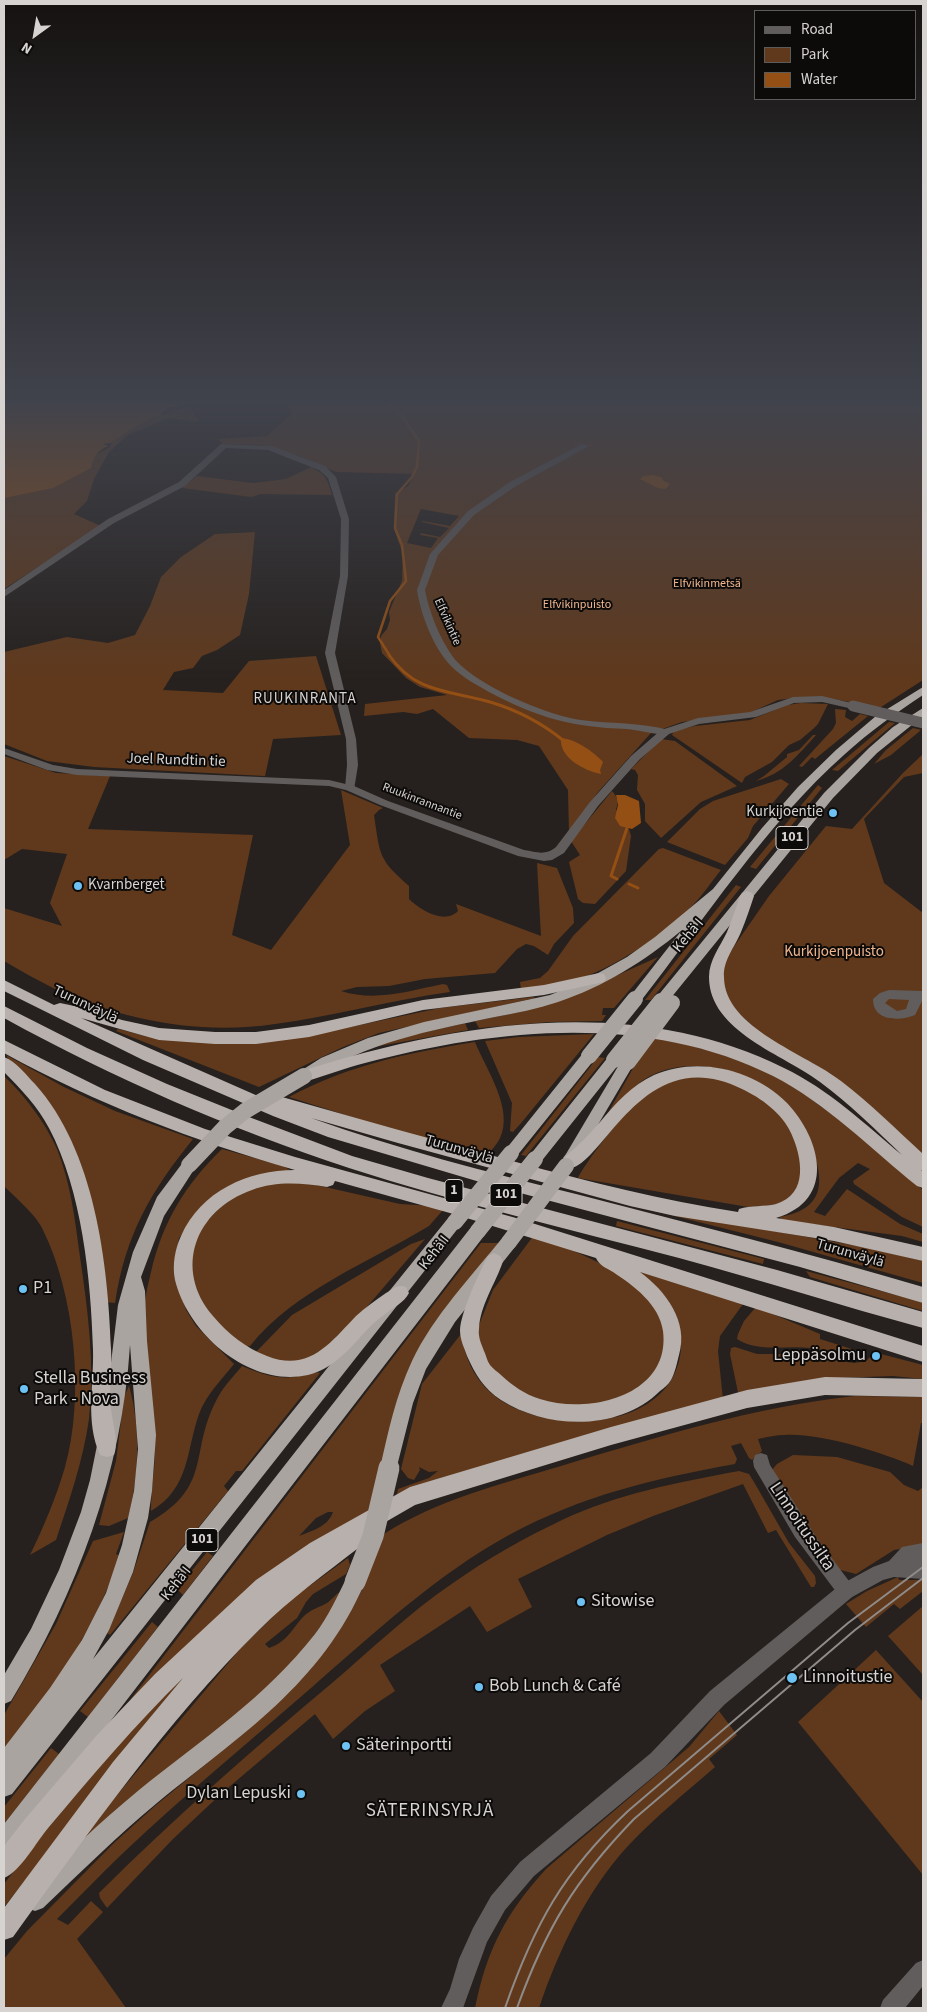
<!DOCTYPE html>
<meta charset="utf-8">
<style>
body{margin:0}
#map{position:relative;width:927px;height:2012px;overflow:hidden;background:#26211e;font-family:"Source Sans 3",sans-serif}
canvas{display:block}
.frame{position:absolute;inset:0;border:5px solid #d6d3d1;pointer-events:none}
.legend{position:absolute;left:754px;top:10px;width:162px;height:90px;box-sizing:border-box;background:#0d0b0a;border:1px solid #5d5b5a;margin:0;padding:6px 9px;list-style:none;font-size:15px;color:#d6d3d1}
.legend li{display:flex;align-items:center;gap:10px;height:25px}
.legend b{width:25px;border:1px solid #5d5b5a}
.north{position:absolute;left:10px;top:10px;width:50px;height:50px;-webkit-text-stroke:4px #0d0b0a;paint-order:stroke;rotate:212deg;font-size:14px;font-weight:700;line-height:20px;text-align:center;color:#d6d3d1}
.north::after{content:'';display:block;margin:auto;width:18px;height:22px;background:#d6d3d1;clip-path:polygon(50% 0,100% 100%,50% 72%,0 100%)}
</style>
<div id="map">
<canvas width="927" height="2012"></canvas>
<div class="frame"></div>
<ul class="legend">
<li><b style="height:6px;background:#605d5c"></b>Road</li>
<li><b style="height:14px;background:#60391c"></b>Park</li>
<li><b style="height:14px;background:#944f14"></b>Water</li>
</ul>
<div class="north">N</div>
</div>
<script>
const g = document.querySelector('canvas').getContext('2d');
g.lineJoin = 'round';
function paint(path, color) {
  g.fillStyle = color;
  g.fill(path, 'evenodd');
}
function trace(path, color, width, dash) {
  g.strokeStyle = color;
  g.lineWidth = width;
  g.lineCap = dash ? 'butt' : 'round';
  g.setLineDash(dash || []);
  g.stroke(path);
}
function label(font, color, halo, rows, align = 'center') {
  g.font = font + ' "Source Sans 3",sans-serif';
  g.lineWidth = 4;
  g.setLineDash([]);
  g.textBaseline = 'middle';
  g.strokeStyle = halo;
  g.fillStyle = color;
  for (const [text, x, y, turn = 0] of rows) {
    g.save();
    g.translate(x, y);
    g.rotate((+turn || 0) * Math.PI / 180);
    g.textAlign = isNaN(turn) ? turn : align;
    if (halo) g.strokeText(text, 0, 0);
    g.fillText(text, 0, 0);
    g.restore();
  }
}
paint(new Path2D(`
 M287 400H923V680L878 709 845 701 821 697H802L778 700 749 713 682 722 651 733 598 792 569 833 568 790 539 746 517 740 469 738 433 709 417 714 403 712 364 716 365 704 447 695 420 687 406 678 382 653 380 643 381 636 387 629 390 620 389 612 402 581 403 554 394 529 395 494 408 486 415 474 336 472 302 457 263 445 223 444 218 439 267 436 291 415ZM421 509 459 516 450 526 423 521 422 522 449 528 440 537 421 533 420 535 438 538 431 548 407 543Z
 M190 407 199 422 169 418 128 435 109 452 94 479 87 501 74 514 101 526 4 589V481L97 452V454L110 447 112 441H104L160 415Z
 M311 467C326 475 327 478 332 495L261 494 251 497 182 488 197 476 253 483 286 479Z
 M255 532 249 594 240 635 217 650 202 656 193 668 174 672 163 690 223 693 249 661 316 656 341 735 273 739 265 776 94 767 47 761 4 744V652L67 637 108 643 135 635 150 606 161 577 181 557 215 534Z
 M801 703 828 704 818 724 813 729 800 740 789 745 772 762 745 777 742 783 672 735 674 731 695 726 750 720 787 705Z
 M835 709 846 710 845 717 852 721 860 714 868 716 815 759 812 757 802 767 799 766 833 729 836 723Z
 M889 722 895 723 838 771 832 770Z
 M913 728 921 730 891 755 874 764 886 750Z
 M813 735H816C798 755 783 774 756 781L764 776 787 757V754L799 750Z
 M661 739 675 741 737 786 701 802 661 838 645 821V804L637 790 638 775 635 770 631 769Z
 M923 754V773L904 777 864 819 884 883 923 913V1160L894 1133 759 1032 729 1004 722 980 726 958 769 896 826 826 852 829 903 773Z
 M4 756 56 773 110 776 88 829 253 835 232 935 271 950 350 845 341 790 383 808 379 810 374 815C380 855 378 859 409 886V899C420 910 445 925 458 911L456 904 541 936 537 863 557 868 573 908 574 923 554 944 548 955 534 946 526 944 517 949 495 973 425 979 389 986 357 987 341 991C375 1002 409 991 443 984L447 985 450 992C392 1000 334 1016 275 1024 201 1035 125 1021 57 990 39 981 21 971 4 961V908L62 926 50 903 67 854 22 849 4 860Z
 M781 779 789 784 753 826 748 838 725 865 667 842 700 809 713 801Z
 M818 785 822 788 756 869 750 867Z
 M612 791C617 796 619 803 616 809L627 829H629L631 836 626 871 595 904 583 903 578 899 569 862 580 855 571 841Z
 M663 848 721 870C711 882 703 895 692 906 668 932 618 965 584 977 564 984 542 986 521 989L520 982 540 978 548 971 573 936 659 849Z
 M736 885 741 887 651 1000H645Z
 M658 957 614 1008H603L602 1015H606L602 1021 549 1022 479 1028 475 1021 520 1012 569 997Z
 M533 997 535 998 379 1033 343 1047 259 1087 116 1031 118 1029 149 1037 341 1029 440 1008Z
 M465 1023 468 1030 374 1047 395 1039Z
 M594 1034 522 1122 513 1132 510 1131 512 1103 485 1041 519 1037Z
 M655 1038C705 1047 758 1063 801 1092 844 1121 884 1157 923 1190V1227L902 1217 854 1184 853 1181 870 1169 858 1163 839 1178 814 1212 825 1216 847 1189 900 1224 923 1234V1242L902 1236 781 1220 780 1217C830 1208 823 1176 809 1138L736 1073C706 1063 669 1062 642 1081 630 1090 619 1102 608 1113L636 1063Z
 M475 1042C486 1069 514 1109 500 1138 497 1145 490 1151 486 1157L383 1127 289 1097C349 1065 407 1053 475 1042Z
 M6 1055 64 1087 115 1111 193 1139C151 1191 125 1235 115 1303L105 1302 88 1195Z
 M598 1057 605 1058 526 1156 521 1155Z
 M698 1073C712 1077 729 1080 743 1086 752 1090 775 1109 782 1117 798 1137 813 1178 789 1198 777 1207 762 1206 748 1207L578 1178C589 1157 637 1094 657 1084 669 1078 685 1077 698 1073Z
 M4 1076C25 1096 45 1122 57 1149 71 1184 75 1220 80 1257 88 1311 95 1365 89 1419 83 1461 69 1501 56 1540L30 1555C44 1526 56 1498 65 1467 85 1397 75 1293 42 1228 35 1214 15 1197 4 1186Z
 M222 1149 283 1166 290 1170 224 1190 207 1201 179 1238 175 1263 177 1283 186 1310 196 1326 234 1364C222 1379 206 1395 199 1414 186 1451 190 1488 151 1511 151 1487 156 1464 155 1439 152 1397 145 1355 144 1314 144 1300 148 1285 151 1272 163 1221 185 1185 222 1149Z
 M303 1182 400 1204 432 1206 443 1210 429 1226C368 1263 295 1290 250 1346L242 1347C210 1320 178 1279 196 1235 198 1228 208 1220 213 1215 227 1200 241 1190 261 1185 274 1181 290 1183 303 1182Z
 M639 1207 869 1248 923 1261V1283L778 1242Z
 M617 1221 764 1259 763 1264 616 1226Z
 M534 1235C575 1252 623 1267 652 1304 659 1314 663 1328 667 1339L655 1375 637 1390 619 1400 571 1407 516 1394 484 1360 479 1337V1325L493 1290Z
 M425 1239 336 1343 314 1358 285 1363 255 1353 292 1315 411 1244Z
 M481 1243H499L444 1315 369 1511 130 1700ZM328 1512H333C328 1527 311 1531 299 1536L316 1518Z
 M636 1270 743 1304 720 1336 718 1351 723 1400 396 1499 398 1489 429 1478 438 1471 429 1472 419 1467 420 1470 414 1480 408 1478 401 1469 422 1384 461 1334C465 1357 473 1377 491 1393 542 1438 675 1434 681 1348 683 1310 664 1292 636 1270Z
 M806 1271 911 1299 923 1303V1311L810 1277Z
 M756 1307 820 1334V1339L861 1352 859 1355 852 1357C838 1354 824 1350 810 1348 786 1345 759 1353 737 1339L738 1334 744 1321Z
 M735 1347 757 1354H797L854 1363 866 1361 870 1357 879 1359 881 1354 923 1365V1379L893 1376 835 1378 739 1397 730 1354 731 1348Z
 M242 1366C258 1373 276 1379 293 1377 301 1377 315 1371 320 1373L242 1471H236L224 1486 228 1491 110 1635 107 1633 133 1573 150 1522C213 1486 189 1453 216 1401 222 1388 233 1377 242 1366Z
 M129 1386C141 1427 139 1477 128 1518L109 1526 99 1525 116 1461 124 1397Z
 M855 1396 923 1397V1423H921L913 1466C881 1452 820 1433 785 1435 776 1435 767 1437 758 1439L762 1451 752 1460 749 1458 741 1443 731 1446 737 1459 735 1464C653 1479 583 1495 509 1535 436 1575 373 1634 311 1688 248 1743 183 1796 122 1854 100 1875 79 1897 57 1919L68 1925 91 1901 103 1912 77 1939 126 2008H4V1959L27 1931 115 1842 155 1806 240 1736 317 1660 354 1605 364 1586 384 1534C437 1500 501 1484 561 1466 657 1437 754 1407 855 1396Z
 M793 1455 837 1457 890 1472 904 1485 918 1491 923 1487V1545L894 1550 856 1574 829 1567 771 1471 777 1464Z
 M739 1471 749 1474 754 1482 789 1543 815 1576 816 1583 814 1587H811L776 1530 768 1533 743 1484 653 1516 607 1535 518 1579 532 1607 487 1632 470 1606 380 1665 395 1691 365 1711 333 1739 315 1714 222 1793 173 1839 107 1908 100 1898 99 1893C173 1819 252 1750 332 1683 372 1649 410 1612 453 1583 487 1559 524 1538 562 1520 617 1494 679 1482 739 1471Z
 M124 1532 116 1554 120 1556C95 1628 52 1693 4 1751V1715L56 1624 93 1541Z
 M207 1552 213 1556 183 1595 177 1589Z
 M348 1558 350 1565 346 1574 313 1594 306 1602 297 1618 265 1644 269 1648C287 1642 292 1629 303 1617 311 1609 318 1608 327 1603 333 1599 335 1594 342 1591L329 1615 291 1667 75 1854 80 1839 240 1649 290 1600Z
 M898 1577 899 1580H923V1591L900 1609 894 1604 866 1627 846 1604 867 1591Z
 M923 1606V1675L888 1636Z
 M152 1622 158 1627 88 1717 80 1711Z
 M876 1650 923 1702V1875L798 1722Z
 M189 1670 125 1755 4 1907V1884L38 1840 117 1746Z
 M719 1711 737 1735 709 1759 715 1767C685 1793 654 1818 627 1847 586 1892 558 1952 539 2008H475C487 1949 506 1913 546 1869L689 1747Z
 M51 1748 59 1754 4 1824V1807Z`), '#60391c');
paint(new Path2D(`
 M4 400H180L183 405 167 408 160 415 131 429 110 443 103 444 109 446C98 449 93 457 91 468L53 488 4 498Z
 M652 475 661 477 664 481 670 484 665 489 658 488 640 479 644 476Z
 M561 738C576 739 594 752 603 762L600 770 601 774C585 771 559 758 561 738Z
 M616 795H625L639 801 641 823 632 829 620 826 615 818 618 805Z`), '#944f14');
trace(new Path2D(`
 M383 400 401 415 419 441 417 467 412 477 397 494 395 528 402 545 406 581 390 601 378 637 390 656`), '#944f14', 2.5);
trace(new Path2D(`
 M389 655C416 694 449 690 490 702 517 710 542 723 564 741
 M617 879 611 876 628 825
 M629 884 638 888`), '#944f14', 3);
paint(new Path2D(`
 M221 444 272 446 325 466 336 477 349 519 348 576 335 653 356 739 358 765 354 790H346L345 788 347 765 346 739 325 653 340 576 341 519 328 478 319 470 268 450 226 448 185 486 114 523 4 597V590L108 519 179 482Z
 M582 444 589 446 516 486 474 515 438 555 425 590C429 612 440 639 453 657 475 685 546 715 581 720 611 724 640 722 669 730V734C661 736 638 730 627 729 570 727 539 718 489 692 475 684 462 677 451 666 433 647 421 615 417 590L430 554 468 511 510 482Z
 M889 990 923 991V999L915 1015C900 1021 873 1022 873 999L880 993ZM889 999 909 1000 906 1009 897 1011 885 1003Z
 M761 1453 767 1455 770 1465 818 1540 852 1585 855 1591 852 1597 846 1600 840 1597 795 1537 754 1467 753 1461 755 1455Z
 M923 1960V1986L905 2008H880L883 2000 916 1963Z`), '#605d5c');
paint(new Path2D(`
 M822 696 856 704 858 706 853 709 822 702 794 703 756 717 699 724 669 734 639 760 598 806 564 853 552 860 544 861 518 856 380 805 346 790 329 786 77 775 47 770 4 754V748L53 765 77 769 329 780 354 786 388 801 524 850C537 852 545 856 556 847L590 802 631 756 661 730 698 718 750 712 793 697Z
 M923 1543V1561H919H923V1579L894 1577 883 1580 852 1597 724 1705 665 1767 534 1876 505 1910 487 1942 463 2008H441L450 1989 459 1959 473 1928 491 1896 520 1862 651 1753 710 1691 840 1585 873 1567 889 1561 902 1547Z`), '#605d5c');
paint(new Path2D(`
 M923 687V695C896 713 869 732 845 754 767 823 704 920 640 1002H630L628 999 682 930C645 961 603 987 558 1002 537 1009 516 1013 495 1017 428 1031 368 1042 309 1080L304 1081 299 1080 297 1076 299 1072 321 1058 368 1038 424 1022 550 995 582 982 627 957 655 937 713 889 762 828 798 787 836 750 876 716Z
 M923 708V716L877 753 833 798 666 1004H656L654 1001 656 998 824 793 869 748 893 727Z
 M589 1051 594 1052 596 1056 594 1060 516 1157 511 1159 506 1157 503 1153 506 1149 584 1052Z
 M614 1055 619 1056 621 1060 619 1064 540 1163 535 1165 530 1163 527 1159 530 1155 609 1056Z
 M628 1057 633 1058 635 1062 576 1162 571 1164 566 1162 563 1158 566 1154 623 1058Z
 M189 1159 194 1161 197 1165 164 1216 141 1277 145 1291 147 1341 156 1435 152 1491 148 1518 133 1572 109 1630 93 1659 449 1217 455 1215 461 1217 463 1222 12 1794 4 1797V1748L50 1688 82 1640 106 1593 122 1545 134 1491 138 1449 130 1345C122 1473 77 1592 11 1701L4 1704V1675L31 1629 59 1570 81 1512 90 1480 107 1396 118 1305 133 1252 157 1197 184 1161Z
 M478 1224 484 1226 486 1231 484 1236 12 1849 4 1852V1824L472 1226Z
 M509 1235 515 1237 517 1242 515 1247 455 1322 426 1369 413 1403 395 1474 389 1477 383 1474 380 1468C388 1432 396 1395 412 1361 434 1315 471 1277 503 1237Z
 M355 1572 362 1575 365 1582C322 1684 239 1736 157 1803 117 1836 81 1872 43 1908L35 1911 27 1908 24 1900 27 1892C64 1857 100 1822 139 1790 200 1741 266 1697 315 1634 328 1617 338 1595 348 1575Z`), '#aaa4a0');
paint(new Path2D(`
 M747 891 752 893 754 896C750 908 746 920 741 932 735 947 723 960 724 977 724 1028 807 1054 841 1081 870 1103 896 1129 923 1154V1171L921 1170 923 1172V1188L917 1186C871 1149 826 1103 773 1076 647 1013 497 1028 365 1063 345 1068 324 1076 304 1082L298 1080 296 1076 298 1072C454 1023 632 992 784 1068 828 1089 865 1124 902 1155 876 1130 850 1104 820 1082 785 1055 709 1032 709 977 709 960 720 947 727 932 732 920 736 908 740 896L742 893Z
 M599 973 604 974 606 978 604 982 544 995 423 1010 309 1037 256 1044H215L159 1040 81 1018 267 1100 269 1097 275 1095C355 1118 435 1140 516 1162 590 1182 661 1200 738 1212L739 1209C751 1205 764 1207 776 1204 809 1194 802 1157 791 1133 782 1113 761 1098 742 1089 637 1037 600 1180 563 1168L561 1163C564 1156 571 1152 576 1147 585 1139 592 1131 600 1122 615 1104 632 1085 654 1075 697 1056 754 1069 787 1103 821 1139 837 1200 776 1218L834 1227 923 1247V1261L834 1241 675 1216 630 1206 398 1143 311 1118C397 1149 487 1172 576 1194 692 1224 808 1253 923 1287V1303L800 1267 490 1185 328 1137 273 1116 143 1060 4 991V980L54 1005 60 1003 84 1008 122 1020 159 1028 215 1032H256L309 1025 423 1000 544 985Z
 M4 1006 87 1048 167 1084 249 1117 352 1156 428 1178 777 1270 923 1312V1328C842 1306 761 1280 679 1258 569 1229 457 1203 349 1168 230 1129 113 1078 4 1018Z
 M4 1040 105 1090 205 1129 295 1157 516 1218 923 1346V1362L640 1272C666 1291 689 1322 679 1355 677 1363 675 1373 671 1380 668 1385 664 1388 660 1391 620 1431 548 1430 501 1400 484 1389 475 1374 467 1356 464 1347 460 1340 460 1330 461 1312 479 1273 488 1256L494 1253 500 1256 503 1261C496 1283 480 1305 479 1329 478 1337 481 1343 484 1351 486 1355 487 1361 490 1365 493 1369 498 1372 501 1375 513 1386 524 1394 540 1399 588 1415 671 1396 663 1331 659 1304 634 1286 613 1272 606 1268 599 1265 596 1258L457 1215 335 1181 333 1185 327 1187C302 1183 276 1181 252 1190 195 1210 173 1269 213 1316 228 1334 246 1348 267 1356 309 1373 331 1342 356 1316 366 1307 376 1300 386 1293 394 1288 398 1284 406 1287L409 1293C404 1303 392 1308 384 1315 377 1320 370 1326 364 1333 348 1351 332 1369 308 1375 250 1388 188 1334 175 1280 172 1265 175 1249 181 1236 201 1191 248 1170 295 1170 194 1141 97 1104 4 1053Z
 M4 1057C16 1061 26 1075 35 1084 95 1151 108 1263 111 1349 112 1366 110 1382 110 1399 110 1415 120 1441 114 1455L107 1457 100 1455C85 1421 94 1385 93 1350 91 1279 82 1191 49 1128 38 1107 21 1089 4 1072Z
 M825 1377 923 1379V1397L825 1395 747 1408 611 1445 415 1505 363 1535 364 1539 361 1546C326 1573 290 1599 259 1630 165 1723 90 1831 13 1937L4 1940V1908L113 1762 183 1678C135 1725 92 1776 49 1827 36 1842 21 1871 4 1878V1846L25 1819 97 1735 155 1674 256 1580 310 1543 410 1487 611 1427 747 1390Z`), '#b7b0ac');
trace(new Path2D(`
 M505 2008C534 1925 563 1872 628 1811L848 1623 923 1567
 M517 2008C546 1928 575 1880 634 1819L855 1630 923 1578`), '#8f8b89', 2);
trace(new Path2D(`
 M853 706 923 723`), '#605d5c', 11);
trace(new Path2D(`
 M589 1056 635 999
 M614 1060 661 1001
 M628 1062 672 1003
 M189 1165 225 1127 245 1111 304 1076
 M455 1222 511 1153
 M478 1231 535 1159
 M509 1242 566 1166`), '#aaa4a0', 16);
trace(new Path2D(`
 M355 1582 373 1536 389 1468`), '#aaa4a0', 21);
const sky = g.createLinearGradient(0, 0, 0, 682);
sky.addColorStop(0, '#151210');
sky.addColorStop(0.59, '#41434c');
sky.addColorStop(1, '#41434c00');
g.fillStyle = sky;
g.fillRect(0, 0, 927, 682);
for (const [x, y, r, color] of [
 [833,813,5,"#6dc2f3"],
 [78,886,5,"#6dc2f3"],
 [23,1289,5,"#6dc2f3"],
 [876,1356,5,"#6dc2f3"],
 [24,1389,5,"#6dc2f3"],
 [581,1602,5,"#6dc2f3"],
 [792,1678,6,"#6dc2f3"],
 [479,1687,5,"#6dc2f3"],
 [346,1746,5,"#6dc2f3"],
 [301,1794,5,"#6dc2f3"]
]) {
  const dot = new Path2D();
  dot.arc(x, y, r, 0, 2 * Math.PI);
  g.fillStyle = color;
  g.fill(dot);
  trace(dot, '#0d0b0a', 2);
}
label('12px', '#f2b78f', '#0d0b0a', [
 ["Elfvikinmetsä",707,584],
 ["Elfvikinpuisto",577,605]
]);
label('12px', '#d6d3d1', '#0d0b0a', [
 ["Elfvikintie",447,622,66],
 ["Ruukinrannantie",422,802,21]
]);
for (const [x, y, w] of [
 [792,838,32],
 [454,1191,18],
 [506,1195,32],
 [202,1540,32]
]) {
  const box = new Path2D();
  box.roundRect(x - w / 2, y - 11.5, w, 23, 4);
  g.fillStyle = '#0d0b0a';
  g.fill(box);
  trace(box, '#d6d3d1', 1);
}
label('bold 14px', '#d6d3d1', null, [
 ["101",792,838],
 ["1",454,1191],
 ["101",506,1195],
 ["101",202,1540]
]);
g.letterSpacing = '1px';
label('15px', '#d6d3d1', '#0d0b0a', [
 ["RUUKINRANTA",305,700]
]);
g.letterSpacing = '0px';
label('15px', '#d6d3d1', '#0d0b0a', [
 ["Joel Rundtin tie",176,761,2],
 ["Kehä I",689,936,-50],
 ["Turunväylä",85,1005,25],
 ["Turunväylä",459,1150,16],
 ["Kehä I",435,1253,-52],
 ["Turunväylä",850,1254,16],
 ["Kehä I",177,1584,-52]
]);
label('15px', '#d6d3d1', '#0d0b0a', [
 ["Kurkijoentie",823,813],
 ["Kvarnberget",88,886,"left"]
], 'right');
label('15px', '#f2b78f', '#0d0b0a', [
 ["Kurkijoenpuisto",834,953]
]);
label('18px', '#d6d3d1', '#0d0b0a', [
 ["P1",33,1289],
 ["Leppäsolmu",866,1356,"right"],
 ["Stella Business",34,1379],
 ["Park - Nova",34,1400],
 ["Sitowise",591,1602],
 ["Linnoitustie",803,1678],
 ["Bob Lunch & Café",489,1687],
 ["Säterinportti",356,1746],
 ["Dylan Lepuski",291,1794,"right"]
], 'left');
label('18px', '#d6d3d1', '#0d0b0a', [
 ["Linnoitussilta",801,1527,56]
]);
g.letterSpacing = '1px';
label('19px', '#d6d3d1', '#0d0b0a', [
 ["SÄTERINSYRJÄ",430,1812]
]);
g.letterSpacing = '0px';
</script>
